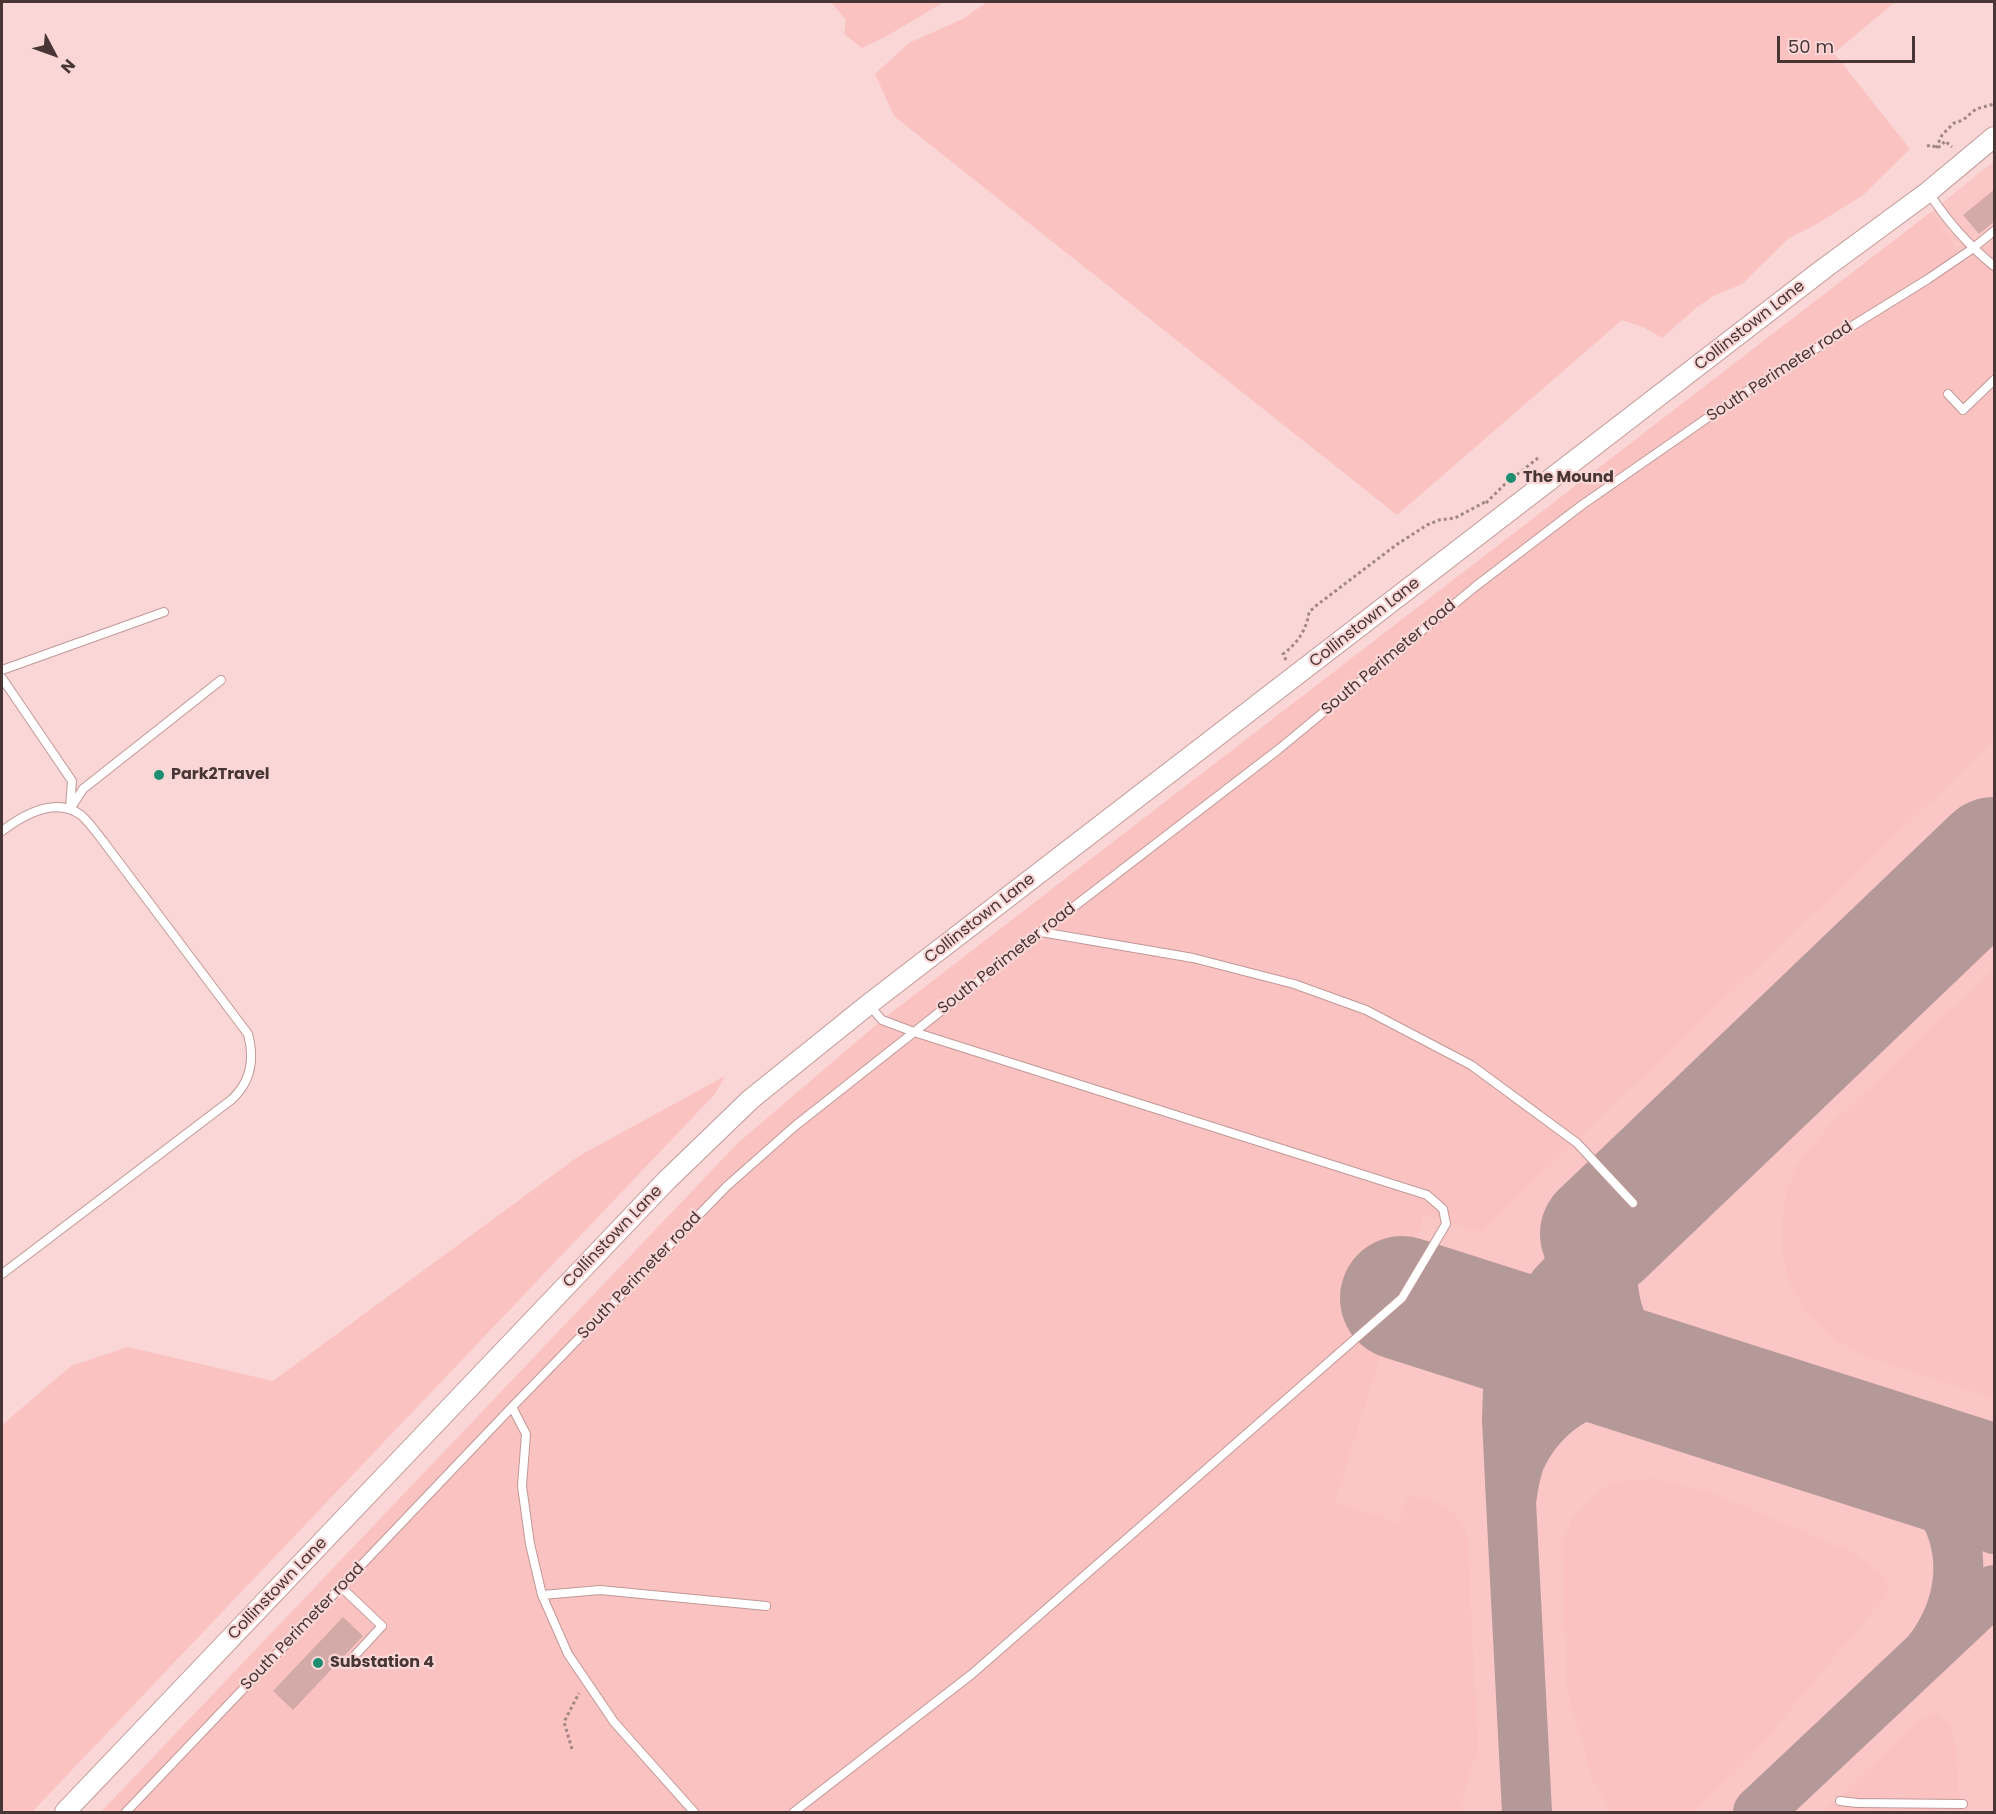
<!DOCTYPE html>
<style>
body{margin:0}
#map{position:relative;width:1996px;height:1814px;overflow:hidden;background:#fad7d6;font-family:Poppins,sans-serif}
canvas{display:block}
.frame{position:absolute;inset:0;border:3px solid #483636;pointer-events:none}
.north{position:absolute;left:24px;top:24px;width:60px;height:60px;-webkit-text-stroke:4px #fad7d6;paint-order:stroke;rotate:131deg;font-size:16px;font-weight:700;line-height:24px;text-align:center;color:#483636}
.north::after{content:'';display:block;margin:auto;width:21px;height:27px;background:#483636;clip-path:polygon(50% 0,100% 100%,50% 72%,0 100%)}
.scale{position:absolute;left:1777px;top:36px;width:138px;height:27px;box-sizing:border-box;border:3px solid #483636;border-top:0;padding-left:8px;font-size:18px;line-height:21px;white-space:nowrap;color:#483636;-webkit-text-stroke:4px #fad7d6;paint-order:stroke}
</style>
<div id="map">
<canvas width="1996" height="1814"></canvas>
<div class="frame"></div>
<div class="north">N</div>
<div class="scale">50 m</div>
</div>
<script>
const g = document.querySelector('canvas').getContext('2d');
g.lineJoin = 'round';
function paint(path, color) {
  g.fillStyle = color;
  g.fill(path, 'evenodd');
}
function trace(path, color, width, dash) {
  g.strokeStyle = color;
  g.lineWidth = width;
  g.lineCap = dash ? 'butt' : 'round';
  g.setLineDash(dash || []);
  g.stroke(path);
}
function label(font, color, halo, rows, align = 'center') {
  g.font = font + ' Poppins,sans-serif';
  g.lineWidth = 4.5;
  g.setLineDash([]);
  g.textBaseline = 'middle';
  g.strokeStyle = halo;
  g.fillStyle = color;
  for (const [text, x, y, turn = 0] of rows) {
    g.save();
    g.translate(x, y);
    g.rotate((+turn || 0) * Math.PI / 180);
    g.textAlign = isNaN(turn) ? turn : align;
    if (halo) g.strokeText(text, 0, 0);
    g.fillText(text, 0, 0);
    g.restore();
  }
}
paint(new Path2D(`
 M1994 161V1812H101L738 1143 882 1020 1931 212Z`), '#fbc7c6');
paint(new Path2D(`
 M831 2H944L887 36 862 48 844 34 846 20Z
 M987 2H1895L1834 53 1910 149 1863 195 1817 224 1789 238 1742 284 1713 296 1696 308 1662 338 1643 327 1622 320 1397 515 894 116 875 74 909 43 963 19Z
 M1931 212 1966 263 1994 240V741L1480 1232 1424 1215 1335 1502 1399 1523 1407 1494C1436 1503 1453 1503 1467 1532L1478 1748 1458 1812H101L738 1143 882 1020Z
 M1994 969V1392L1993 1398 1857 1353 1833 1338 1807 1312 1789 1281 1781 1244 1784 1201 1796 1167 1825 1130Z
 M725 1076 715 1094 32 1812H2V1425L71 1366 128 1347 273 1381 579 1156Z
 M1655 1478 1720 1496 1854 1553 1883 1575 1888 1583V1590L1884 1598 1750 1758 1693 1812H1614L1610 1809 1592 1779 1566 1683 1563 1542 1572 1518 1600 1489 1623 1481Z
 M1936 1714 1949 1724 1955 1745 1961 1812H1823L1921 1718Z`), '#fac2c1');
trace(new Path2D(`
 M1638 1198C1630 1215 1620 1231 1616 1249 1606 1287 1619 1334 1646 1362 1657 1373 1671 1380 1684 1388
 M1926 1469C1956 1480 1977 1503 1994 1529
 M1511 1502C1513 1487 1515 1472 1521 1458 1544 1409 1595 1378 1650 1384 1666 1385 1682 1391 1698 1396 1721 1403 1744 1409 1768 1416 1812 1429 1868 1444 1907 1469 1919 1476 1927 1487 1935 1498 1971 1548 1963 1607 1927 1653
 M1527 1812 1511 1502 1507 1419 1508 1391 1524 1337 1534 1314 1553 1286 1602 1234
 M1758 1812 1994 1590`), '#b59898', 50);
trace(new Path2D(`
 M1602 1234 1994 859
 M1402 1298 1994 1487`), '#b59898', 124);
paint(new Path2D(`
 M1995 189V221L1979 234 1963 215Z
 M343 1617 363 1636 293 1710 273 1691Z`), '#d4aaa9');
const service = new Path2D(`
 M1929 193C1947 221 1968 245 1994 266
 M1948 394 1963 410 1994 380
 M2 670 164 612
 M2 678 72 781 70 807
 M70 809 83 789 221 680
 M2 831C23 815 55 796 81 815 89 822 96 832 103 841L248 1034C255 1060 251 1082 231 1100L2 1274
 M1041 932 1193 958 1294 984 1366 1010 1471 1065 1577 1143 1633 1203
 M512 1407 526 1434 522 1486 530 1544 542 1595 568 1654 614 1722 694 1812
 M341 1587 382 1626 347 1664
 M542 1595 600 1590 766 1606
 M1840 1801 1857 1803 1963 1804
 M126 1812 512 1407 727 1186 795 1126 1041 932 1279 749 1476 586 1582 505 1736 398 1928 279 1972 249 1994 231
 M794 1812 972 1674 1402 1298 1446 1224 1443 1209 1427 1195 914 1032 882 1020 870 1006`);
const tertiary = new Path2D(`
 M65 1812 666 1181 751 1099 869 1004 1826 267 1928 192 1994 137`);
trace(service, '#c19897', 10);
trace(tertiary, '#c19897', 22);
trace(new Path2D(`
 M1927 146 1932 145 1936 148 1941 146 1945 141 1952 147
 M1936 148 1942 135 1954 123 1963 120 1976 109 1994 104
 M1486 503 1505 484 1538 458
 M1286 660 1283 654C1297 644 1307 629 1309 612L1317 605 1396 545 1427 525 1439 520 1455 518 1485 502
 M572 1749 564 1722 579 1693`), '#a18786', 3, [3, 3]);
trace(service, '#fff', 8);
trace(tertiary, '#fff', 20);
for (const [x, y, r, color] of [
 [1511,478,6,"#1d8e6f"],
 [159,775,6,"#1d8e6f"],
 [318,1663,6,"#1d8e6f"]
]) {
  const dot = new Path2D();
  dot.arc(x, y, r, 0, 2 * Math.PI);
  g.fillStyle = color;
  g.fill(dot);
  trace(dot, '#fad7d6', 2);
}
label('16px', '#483636', '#fad7d6', [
 ["Collinstown Lane",1750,326,-38],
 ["South Perimeter road",1780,372,-33],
 ["Collinstown Lane",1365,623,-38],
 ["South Perimeter road",1389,658,-40],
 ["Collinstown Lane",980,919,-38],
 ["South Perimeter road",1007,959,-38],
 ["Collinstown Lane",613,1237,-46],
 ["South Perimeter road",640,1276,-46],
 ["Collinstown Lane",278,1589,-46],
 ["South Perimeter road",303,1627,-46]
]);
label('bold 16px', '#483636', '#fad7d6', [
 ["The Mound",1523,478],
 ["Park2Travel",171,775],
 ["Substation 4",330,1663]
], 'left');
</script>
